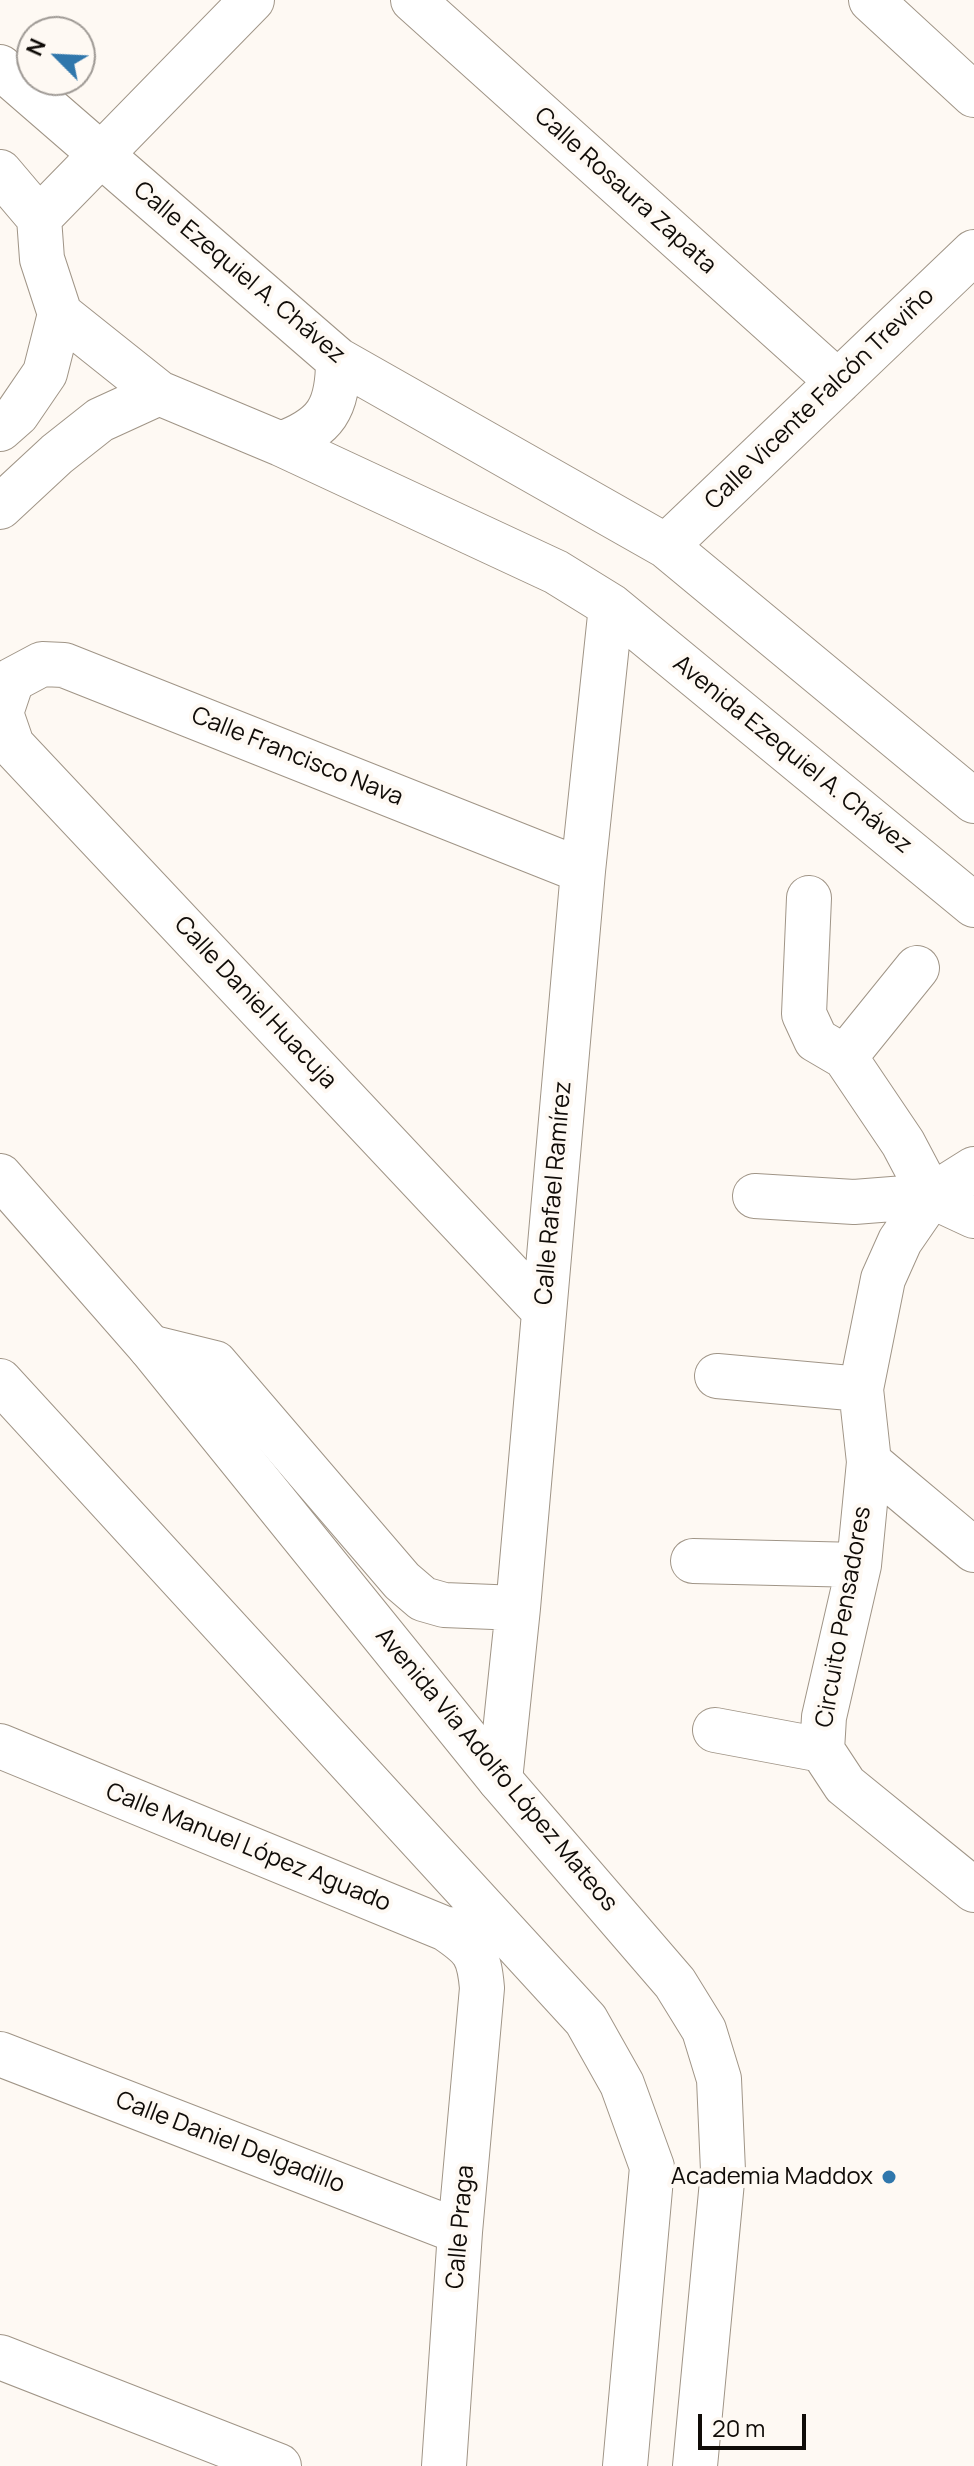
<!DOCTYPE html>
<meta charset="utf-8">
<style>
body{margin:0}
#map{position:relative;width:974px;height:2466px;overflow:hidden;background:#fef9f3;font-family:Manrope,sans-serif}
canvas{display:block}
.north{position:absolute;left:16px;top:16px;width:80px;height:80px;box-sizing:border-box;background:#fef9f3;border:2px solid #9f9a95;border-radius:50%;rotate:294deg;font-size:22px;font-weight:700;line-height:32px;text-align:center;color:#100c08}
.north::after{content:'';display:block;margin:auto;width:28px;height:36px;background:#3077ac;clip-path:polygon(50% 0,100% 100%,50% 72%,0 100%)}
.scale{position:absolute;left:698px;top:2414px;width:108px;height:36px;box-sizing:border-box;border:4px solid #100c08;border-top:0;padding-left:10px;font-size:24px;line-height:28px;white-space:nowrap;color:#100c08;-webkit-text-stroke:6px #fef9f3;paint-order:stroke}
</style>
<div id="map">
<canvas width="974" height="2466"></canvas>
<div class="north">N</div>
<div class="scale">20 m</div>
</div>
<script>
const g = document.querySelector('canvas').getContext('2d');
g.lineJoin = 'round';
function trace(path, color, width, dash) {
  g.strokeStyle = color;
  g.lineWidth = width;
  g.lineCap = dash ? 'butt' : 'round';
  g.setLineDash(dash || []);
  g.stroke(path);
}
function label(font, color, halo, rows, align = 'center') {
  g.font = font + ' Manrope,sans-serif';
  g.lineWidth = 8;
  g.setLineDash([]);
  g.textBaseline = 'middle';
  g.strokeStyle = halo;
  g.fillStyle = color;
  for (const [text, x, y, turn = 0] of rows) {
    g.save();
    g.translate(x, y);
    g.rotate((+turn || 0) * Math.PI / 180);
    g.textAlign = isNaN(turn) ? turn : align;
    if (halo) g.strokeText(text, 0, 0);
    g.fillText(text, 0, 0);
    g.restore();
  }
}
const minor = new Path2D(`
 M413 0 838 382
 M871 0 974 95
 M0 67 338 360 666 546 974 801
 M0 172 39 218
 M39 218 252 0
 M60 314 159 393 281 444 556 572 611 606 974 905
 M0 429 17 414 45 373 60 314 42 259 39 218
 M281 444C326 427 338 409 338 360
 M0 507 57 454 100 420 159 393
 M666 546 974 252
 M809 898 804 1014 816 1040 845 1057 903 1143 931 1196
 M845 1057 917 968
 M974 1169 931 1196 900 1241 883 1279 861 1389 869 1462 859 1565 824 1717 822 1750 845 1785 974 1890
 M755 1196 854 1202 931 1196 974 1216
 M544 1311 12 745 1 713 12 680 42 664 64 665 583 871
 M150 1347 215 1363 402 1581 423 1599 444 1605 518 1608
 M717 1376 861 1389
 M869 1462 974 1550
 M693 1561 859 1565
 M715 1730 822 1750
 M0 1746 446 1929 474 1930
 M500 1780 518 1608 583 871 611 606
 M0 2054 460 2232
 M0 2357 279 2466
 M444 2466 460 2232 482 1988C479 1954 474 1948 446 1929`);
const major = new Path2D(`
 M0 1176 150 1347 500 1780 675 1983 704 2030 719 2079 723 2171 695 2466
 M0 1381 586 2020 622 2084 652 2167 625 2466`);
trace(minor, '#a09587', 46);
trace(major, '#a09587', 46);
trace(minor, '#fff', 44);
trace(major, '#fff', 44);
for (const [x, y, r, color] of [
 [889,2177,8,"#3077ac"]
]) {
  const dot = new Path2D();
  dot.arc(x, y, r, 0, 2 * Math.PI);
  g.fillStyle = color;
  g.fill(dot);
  trace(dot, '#fef9f3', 3);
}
label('24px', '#100c08', '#fef9f3', [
 ["Calle Rosaura Zapata",625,191,42],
 ["Calle Ezequiel A. Chávez",239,273,40],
 ["Calle Vicente Falcón Treviño",820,399,-44],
 ["Avenida Ezequiel A. Chávez",792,755,39],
 ["Calle Francisco Nava",297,757,22],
 ["Calle Daniel Huacuja",255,1003,47],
 ["Calle Rafael Ramírez",554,1193,-85],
 ["Circuito Pensadores",844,1617,-80],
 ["Avenida Via Adolfo López Mateos",496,1770,50],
 ["Calle Manuel López Aguado",248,1848,22],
 ["Calle Daniel Delgadillo",230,2143,21],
 ["Calle Praga",461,2227,-85]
]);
label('24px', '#100c08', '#fef9f3', [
 ["Academia Maddox",873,2177]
], 'right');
</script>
